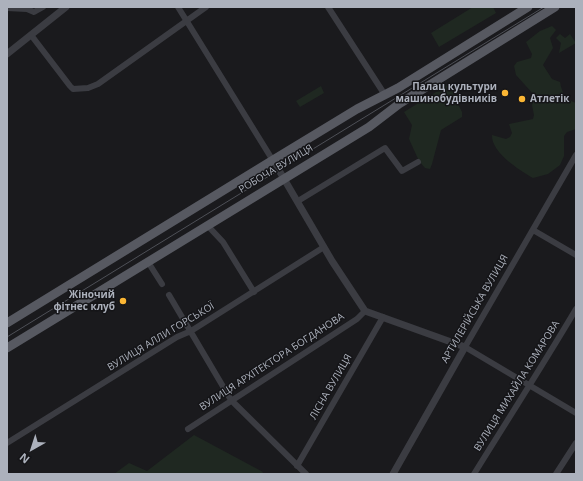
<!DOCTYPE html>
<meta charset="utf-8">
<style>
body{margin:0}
#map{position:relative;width:583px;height:481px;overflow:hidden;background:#1a1a1d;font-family:"Open Sans",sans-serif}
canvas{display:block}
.frame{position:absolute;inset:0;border:8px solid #acb1bc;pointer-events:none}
.north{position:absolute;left:12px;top:429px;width:40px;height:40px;-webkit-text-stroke:3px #151518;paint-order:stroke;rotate:219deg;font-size:11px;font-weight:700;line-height:16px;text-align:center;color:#acb1bc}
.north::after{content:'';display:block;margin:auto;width:14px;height:18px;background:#acb1bc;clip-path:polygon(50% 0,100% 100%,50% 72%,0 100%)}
</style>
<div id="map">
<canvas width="583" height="481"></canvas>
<div class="frame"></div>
<div class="north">N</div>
</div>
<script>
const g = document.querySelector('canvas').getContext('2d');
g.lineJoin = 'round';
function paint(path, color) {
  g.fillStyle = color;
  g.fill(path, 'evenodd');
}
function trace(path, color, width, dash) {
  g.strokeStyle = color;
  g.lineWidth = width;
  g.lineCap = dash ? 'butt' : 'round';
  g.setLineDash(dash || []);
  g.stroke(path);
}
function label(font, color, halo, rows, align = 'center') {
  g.font = font + ' "Open Sans",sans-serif';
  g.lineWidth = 3;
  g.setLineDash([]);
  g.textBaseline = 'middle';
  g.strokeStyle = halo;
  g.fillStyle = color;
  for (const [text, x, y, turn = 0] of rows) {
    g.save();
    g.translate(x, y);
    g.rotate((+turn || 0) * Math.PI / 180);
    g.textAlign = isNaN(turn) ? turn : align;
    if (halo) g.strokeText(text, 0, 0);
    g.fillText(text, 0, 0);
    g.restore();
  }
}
paint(new Path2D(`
 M473 7H493L496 13 439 47 431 33Z
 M552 26 556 30 550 38 553 48 543 65 552 79 560 82C562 93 565 99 576 103V129L567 132 564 136V156L560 165 548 174 533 178C519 170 491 152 492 135L506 139 510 137 512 133 509 124 533 119 534 115 532 105 535 96 516 75 514 66 517 62 531 58 532 54 526 42 540 31Z
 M560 34 565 38 570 34 576 43 559 53 561 43 556 38Z
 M449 84 457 97 455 98 462 112V117L441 130 432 164 430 169 425 168 419 161 409 139 412 125 404 112Z
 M321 86 324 93 300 107 296 101Z
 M194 435 263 472 262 474H114L129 463 147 471Z`), '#1f2821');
trace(new Path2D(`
 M178 7 280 172
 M328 7 385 95
 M7 8 27 9 26 7
 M27 9 34 12 43 7
 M31 35 70 86 73 89 88 88 98 84 206 7
 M576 155 465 347 576 413
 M298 201 385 148 402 171 418 162
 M207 225 223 242 254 292
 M533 230 576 255
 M148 262 162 284
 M169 295 231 400 306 474
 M188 429 357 319 365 311
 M7 443 177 337 191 331 324 247
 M297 466 383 317
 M474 474C508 419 543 365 576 309
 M556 474 576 443`), '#3b3c42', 6);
trace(new Path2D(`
 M7 54 66 7
 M280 172 332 261 365 311 465 347 393 474`), '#3b3c42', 7);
trace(new Path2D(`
 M7 323 273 160 357 109 398 88 528 7
 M7 348 369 127 399 104 555 7`), '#575961', 9);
trace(new Path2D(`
 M7 337 544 7`), '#4e5057', 1);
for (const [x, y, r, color] of [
 [505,93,4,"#fbb634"],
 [522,99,4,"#fbb634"],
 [123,301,4,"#fbb634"]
]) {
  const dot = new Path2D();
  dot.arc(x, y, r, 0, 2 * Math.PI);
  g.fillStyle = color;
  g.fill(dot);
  trace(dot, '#151518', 1.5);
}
label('bold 10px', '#acb1bc', '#151518', [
 ["Палац культури",497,87],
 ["машинобудівників",497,99],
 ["Атлетік",530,99,"left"],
 ["Жіночий",115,295],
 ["фітнес клуб",115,307]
], 'right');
label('10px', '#acb1bc', '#151518', [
 ["РОБОЧА ВУЛИЦЯ",276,169,-31],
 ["АРТИЛЕРІЙСЬКА ВУЛИЦЯ",475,309,-60],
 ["ВУЛИЦЯ АЛЛИ ГОРСЬКОЇ",161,337,-31],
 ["ВУЛИЦЯ АРХІТЕКТОРА БОГДАНОВА",272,362,-33],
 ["ВУЛИЦЯ МИХАЙЛА КОМАРОВА",517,386,-58],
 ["ЛІСНА ВУЛИЦЯ",331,387,-60]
]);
</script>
